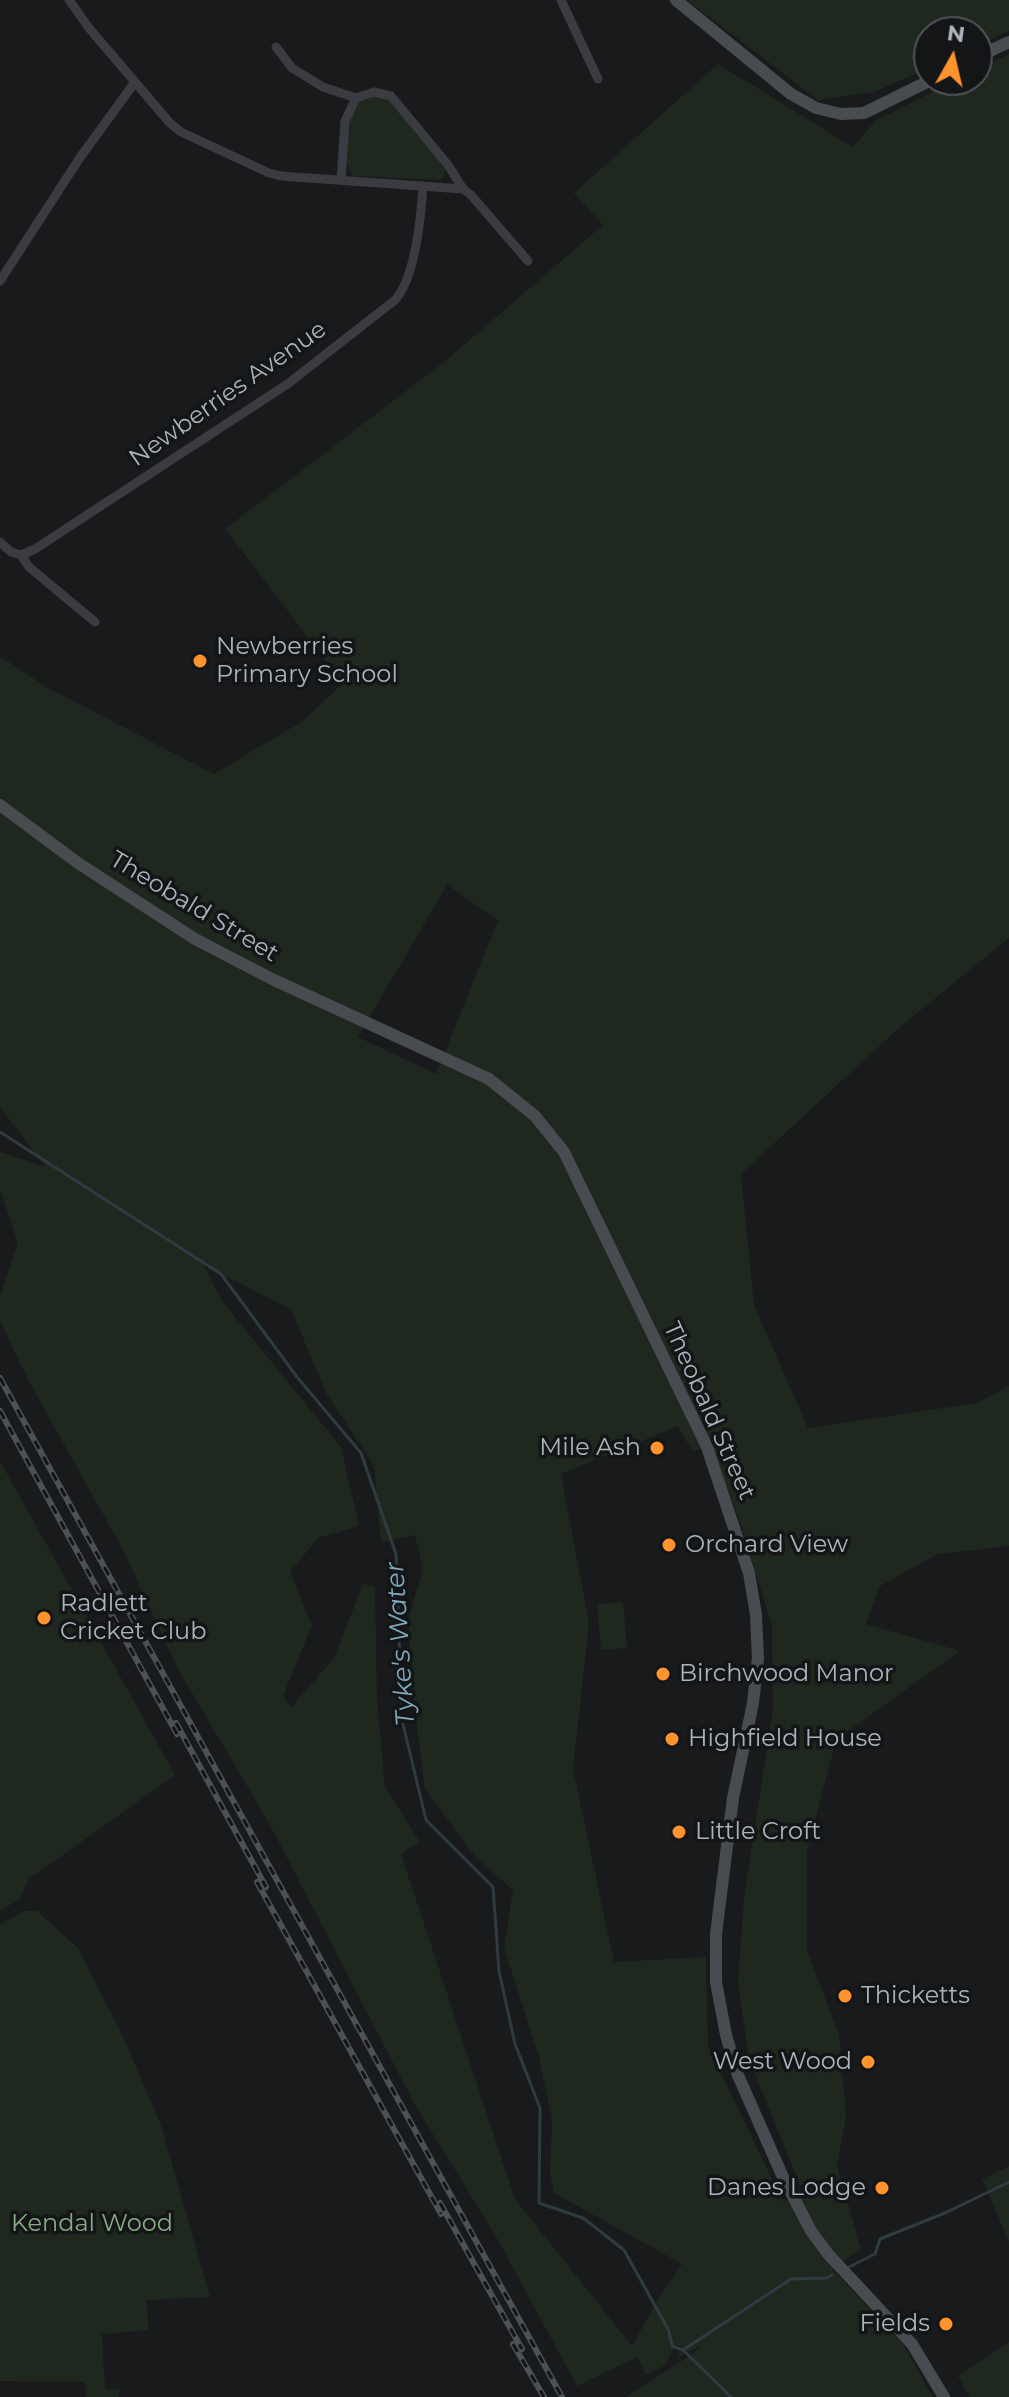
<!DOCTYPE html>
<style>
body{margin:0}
#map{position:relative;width:1009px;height:2397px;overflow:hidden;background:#191a1c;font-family:Montserrat,sans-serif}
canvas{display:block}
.north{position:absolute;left:913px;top:16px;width:80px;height:80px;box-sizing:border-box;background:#141517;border:2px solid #505459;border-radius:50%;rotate:8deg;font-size:22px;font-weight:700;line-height:32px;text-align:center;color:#abb3bc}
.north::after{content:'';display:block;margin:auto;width:28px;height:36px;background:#ff932e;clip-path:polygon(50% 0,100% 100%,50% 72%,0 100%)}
</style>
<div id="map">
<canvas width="1009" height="2397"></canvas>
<div class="north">N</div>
</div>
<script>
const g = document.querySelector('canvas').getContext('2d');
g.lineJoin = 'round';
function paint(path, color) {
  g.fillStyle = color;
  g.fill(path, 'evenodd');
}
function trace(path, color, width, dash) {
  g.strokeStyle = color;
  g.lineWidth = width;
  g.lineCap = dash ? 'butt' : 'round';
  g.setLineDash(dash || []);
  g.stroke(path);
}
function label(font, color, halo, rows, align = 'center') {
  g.font = font + ' Montserrat,sans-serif';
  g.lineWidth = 7;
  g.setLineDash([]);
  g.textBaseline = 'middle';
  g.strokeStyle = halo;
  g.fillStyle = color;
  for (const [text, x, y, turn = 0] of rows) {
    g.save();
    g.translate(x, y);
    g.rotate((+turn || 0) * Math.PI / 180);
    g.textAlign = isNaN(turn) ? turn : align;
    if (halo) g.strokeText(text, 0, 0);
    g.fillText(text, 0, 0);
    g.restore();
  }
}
paint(new Path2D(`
 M687 0H1009V31L977 46V32H929V68L874 92 818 100Z
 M1009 54V938L900 1027 741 1174 754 1305 808 1428 977 1403 1009 1386V1546L938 1554 880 1586 866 1624 960 1651 836 1740 807 1852V1950L839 2035 846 2116 837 2166 861 2249 832 2269 903 2344 933 2397H626L694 2353 701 2345 677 2358 682 2346 676 2345 664 2366 646 2375 637 2357 577 2386 494 2233 415 2105 270 1825 178 1669 122 1548 27 1378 0 1321V1296L18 1243 0 1189V1152L46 1167 0 1107V659L1 657 48 688 214 774 303 721 343 683 225 529 444 362 603 225 574 193 718 64 853 147 875 121 956 80H977V70ZM447 885 498 920 436 1074 358 1037ZM204 1265 291 1309 326 1393 374 1465 381 1542 415 1535 423 1569 408 1621 416 1721 425 1789 476 1858 513 1890 504 1948 539 2057 552 2120 550 2175 554 2193 682 2264 657 2301 632 2346 515 2199 401 1854 420 1842 385 1787 377 1699 375 1587 363 1584 334 1658 291 1707 283 1696 312 1625 290 1572 318 1538 359 1526 341 1447 221 1300ZM678 1426 692 1451 712 1446 742 1528 772 1626 773 1708 744 1898 738 1982 749 2060 803 2192 783 2202 708 2046 706 1957 614 1962 573 1769 589 1623 561 1474Z
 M372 96 388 98 445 168V175L441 180 354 176C339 165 346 113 360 101 362 99 369 97 372 96Z
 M0 1461 175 1775 29 1879 20 1899 0 1911Z
 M623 1602 627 1648 601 1650 597 1604Z
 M23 1911H37L78 1948 121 2032 161 2125 210 2297 146 2300 149 2330 102 2334 105 2389H119V2397H86L85 2382 0 2381V1925Z
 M1009 2166V2242L982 2179Z
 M1009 2342V2397H969L958 2376Z`), '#1f281f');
trace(new Path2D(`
 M0 1132 221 1274 297 1377 361 1453 396 1554 402 1720 426 1820 493 1887 499 1971 515 2044 540 2108 539 2203 583 2218 624 2250 669 2331 672 2346 683 2350 731 2397
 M847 2268 875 2254 880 2239 945 2213 1009 2182
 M683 2350 791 2279 827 2278 832 2275`), '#2e3c41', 3);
trace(new Path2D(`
 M69 0 89 28 169 122 181 132 269 173 281 176 463 189 471 195 528 261
 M561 0 598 79
 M276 47 292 68 323 87 356 98 374 92 391 96 448 165 463 189
 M341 180 345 121 356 98
 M0 281 79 159 135 82
 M0 542 11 552 21 555 29 567 95 622
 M21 555 35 549 289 383 395 300C416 277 421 216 423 186`), '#3a3c41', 9);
trace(new Path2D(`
 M676 0 791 94 816 108 841 114 864 113 931 80
 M977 57 1009 42
 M0 805 78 863 195 939 272 979 489 1079 535 1116 564 1152 707 1447 749 1573 756 1615 758 1658 753 1703 733 1798 716 1934V1982L726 2035 737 2073 782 2175 811 2231 828 2254 912 2344 944 2397`), '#484c51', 12);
const rail = new Path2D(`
 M0 1378 562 2397
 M0 1411 177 1734
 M176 1723 266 1887
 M257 1882 441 2214
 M440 2203 522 2349
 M513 2344 544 2397`);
trace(rail, '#4d5156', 6);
trace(rail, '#141517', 3, [9]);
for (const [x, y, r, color] of [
 [200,661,8,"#ff932e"],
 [657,1448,8,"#ff932e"],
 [669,1545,8,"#ff932e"],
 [44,1618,8,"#ff932e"],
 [663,1674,8,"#ff932e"],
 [672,1739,8,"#ff932e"],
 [679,1832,8,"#ff932e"],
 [845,1996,8,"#ff932e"],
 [868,2062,8,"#ff932e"],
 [882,2188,8,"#ff932e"],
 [946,2324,8,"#ff932e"]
]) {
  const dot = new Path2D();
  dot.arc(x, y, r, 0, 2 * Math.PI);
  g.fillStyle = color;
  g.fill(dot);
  trace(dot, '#141517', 3);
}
label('24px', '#abb3bc', '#141517', [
 ["Newberries Avenue",228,394,-35],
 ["Theobald Street",194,907,31],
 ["Theobald Street",709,1411,66]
]);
label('24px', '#abb3bc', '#141517', [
 ["Newberries",216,647],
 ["Primary School",216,675],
 ["Mile Ash",641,1448,"right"],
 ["Orchard View",685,1545],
 ["Radlett",60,1604],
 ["Cricket Club",60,1632],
 ["Birchwood Manor",679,1674],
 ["Highfield House",688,1739],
 ["Little Croft",695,1832],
 ["Thicketts",861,1996],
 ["West Wood",852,2062,"right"],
 ["Danes Lodge",866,2188,"right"],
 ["Fields",930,2324,"right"]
], 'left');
label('24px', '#85a980', '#141517', [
 ["Kendal Wood",92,2224]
]);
label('italic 26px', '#7fa9ba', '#141517', [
 ["Tyke's Water",401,1644,-94]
]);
</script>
